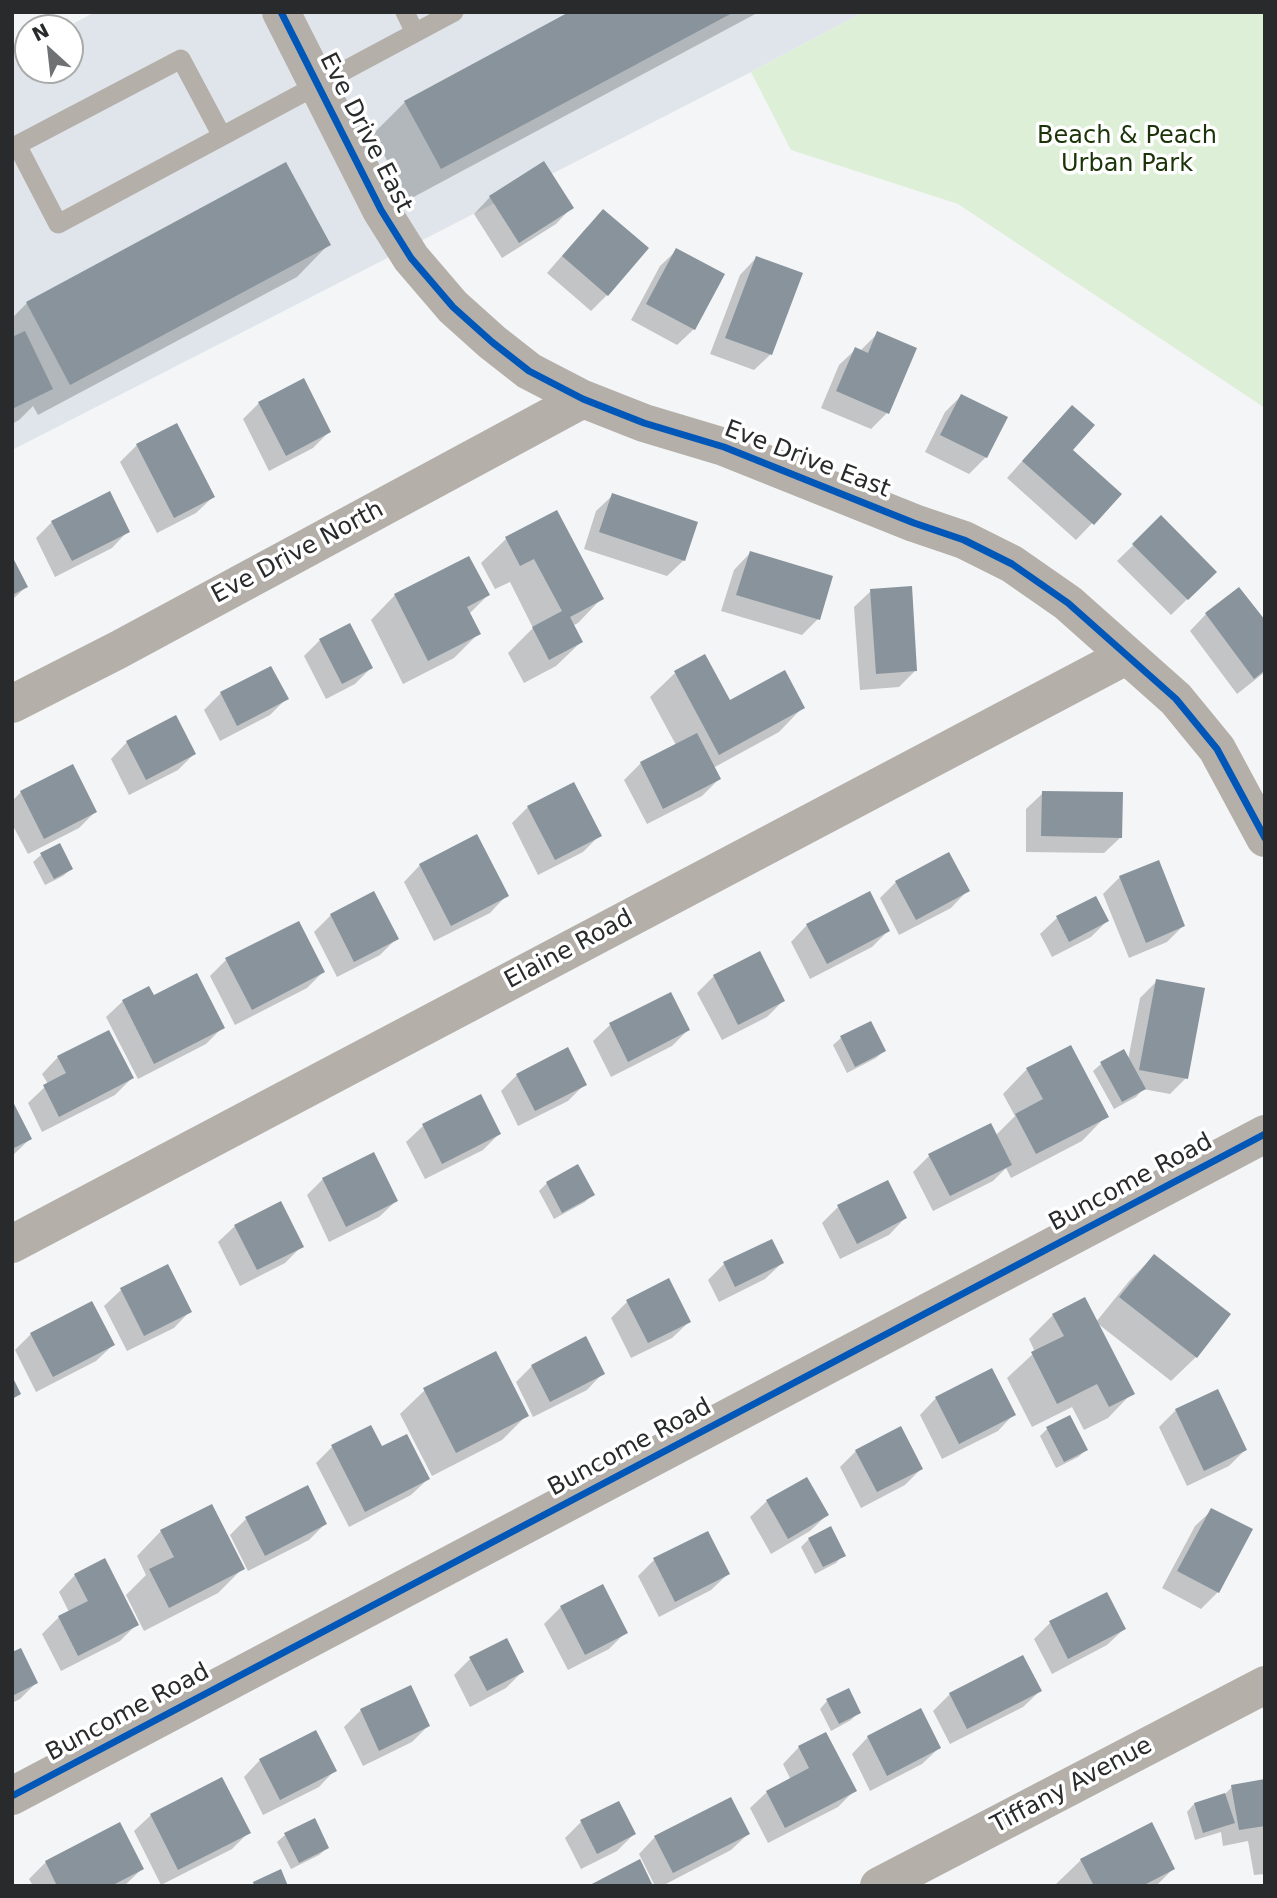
<!DOCTYPE html>
<style>
body{margin:0}
#map{position:relative;width:1277px;height:1898px;overflow:hidden;background:#f3f5f7;font-family:"DejaVu Sans",sans-serif}
canvas{display:block}
.frame{position:absolute;inset:0;border:14px solid #292a2b;pointer-events:none}
.north{position:absolute;left:14px;top:14px;width:70px;height:70px;box-sizing:border-box;background:#fff;border:2px solid #a9aaaa;border-radius:50%;rotate:333deg;font-size:19px;font-weight:700;line-height:28px;text-align:center;color:#292a2b}
.north::after{content:'';display:block;margin:auto;width:24px;height:32px;background:#707172;clip-path:polygon(50% 0,100% 100%,50% 72%,0 100%)}
</style>
<div id="map">
<canvas width="1277" height="1898"></canvas>
<div class="frame"></div>
<div class="north">N</div>
</div>
<script>
const g = document.querySelector('canvas').getContext('2d');
g.lineJoin = 'round';
function paint(path, color) {
  g.fillStyle = color;
  g.fill(path, 'evenodd');
}
function trace(path, color, width, dash) {
  g.strokeStyle = color;
  g.lineWidth = width;
  g.lineCap = dash ? 'butt' : 'round';
  g.setLineDash(dash || []);
  g.stroke(path);
}
function label(font, color, halo, rows, align = 'center') {
  g.font = font + ' "DejaVu Sans",sans-serif';
  g.lineWidth = 7;
  g.setLineDash([]);
  g.textBaseline = 'middle';
  g.strokeStyle = halo;
  g.fillStyle = color;
  for (const [text, x, y, turn = 0] of rows) {
    g.save();
    g.translate(x, y);
    g.rotate((+turn || 0) * Math.PI / 180);
    g.textAlign = isNaN(turn) ? turn : align;
    if (halo) g.strokeText(text, 0, 0);
    g.fillText(text, 0, 0);
    g.restore();
  }
}
paint(new Path2D(`
 M95 12H864L751 72 12 450V56L28 48V70H70V28H65Z`), '#dfe5ea');
paint(new Path2D(`
 M864 12H1265V408L958 204 791 150 751 72Z`), '#deefd7');
paint(new Path2D(`
 M573 12H759L408 200 373 134 405 102Z
 M490 197 572 207 556 224 502 258 474 214Z
 M587 227 607 295 591 311 547 273Z
 M328 245 297 277 38 415 33 406 19 420 12 424V318L27 303Z
 M677 250 694 329 677 345 631 320 660 266Z
 M756 258 771 354 754 370 710 354 740 275Z
 M878 333 887 413 871 429 821 408 839 365 856 349 860 351Z
 M961 396 986 457 969 474 925 452 945 412Z
 M259 403 329 432 313 448 269 471 243 419Z
 M1056 423 1071 450 1120 494 1076 540 1007 478Z
 M137 445 213 497 196 513 157 533 120 462Z
 M613 495 684 560 667 576 584 549 596 511Z
 M557 512 602 598 578 623 572 626 581 642 556 666 524 683 508 653 533 628 510 582 495 589 481 563 506 539Z
 M1161 518 1215 572 1171 615 1117 561Z
 M52 522 128 531 112 548 55 577 36 538Z
 M750 553 818 619 802 635 721 611 734 570Z
 M12 560 26 587 12 600Z
 M1239 589 1265 623V672L1237 694 1190 631 1206 614Z
 M871 591 916 670 899 687 860 690 854 607Z
 M395 595H488L469 614 479 633 454 658 403 684 371 620Z
 M320 640 371 668 355 684 326 699 304 656Z
 M675 673 729 702 803 707 779 732 713 768 719 779 702 796 647 824 624 780 641 763 676 745 650 697Z
 M221 693 286 699 270 715 220 741 204 710Z
 M127 742 194 754 178 770 129 795 111 759Z
 M21 792 95 812 79 828 28 854 12 824V801Z
 M1043 793 1121 837 1104 853 1026 852V809Z
 M528 807 600 835 583 852 538 875 512 823Z
 M41 855 71 869 63 876 45 885 33 862Z
 M420 865 506 896 490 913 434 941 404 882Z
 M1120 877 1183 926 1167 942 1129 958 1103 894Z
 M896 882 967 891 951 908 899 935 880 898Z
 M373 894 396 939 380 955 337 977 314 932 331 915Z
 M1096 898 1107 921 1091 937 1052 957 1040 934 1057 918Z
 M807 925 888 931 872 947 810 979 791 942Z
 M226 960 323 972 307 988 235 1025 210 976Z
 M714 976 783 1001 767 1017 722 1040 697 993Z
 M1157 981 1186 1078 1170 1094 1143 1089 1136 1097 1114 1109 1093 1071 1101 1064 1123 1052 1128 1060 1140 998Z
 M670 994 688 1030 672 1046 611 1077 593 1041 610 1025Z
 M153 997 223 1027 206 1044 138 1079 106 1017 123 1001Z
 M841 1038 884 1051 876 1058 847 1073 833 1045Z
 M58 1057 132 1078 115 1095 42 1132 28 1103 48 1084 42 1074Z
 M1027 1069 1106 1116 1082 1141 1011 1178 1006 1168 993 1181 933 1211 913 1172 929 1156 995 1136 1015 1116 1003 1094Z
 M517 1075 585 1084 568 1101 518 1126 501 1091Z
 M12 1104 30 1139 12 1156Z
 M423 1126 499 1134 483 1150 425 1179 406 1142Z
 M323 1179 396 1201 379 1217 329 1242 307 1195Z
 M547 1183 593 1194 585 1202 554 1219 539 1191Z
 M838 1207 905 1218 889 1235 840 1259 822 1223Z
 M235 1226 302 1246 285 1263 240 1286 218 1242Z
 M1154 1256 1229 1314 1196 1357 1171 1381 1097 1323 1132 1393 1108 1418 1084 1430 1072 1407 1032 1427 1007 1378 1035 1352 1029 1339 1053 1315 1096 1322 1130 1280Z
 M782 1263 765 1279 719 1302 708 1280 724 1264Z
 M167 1266 190 1311 174 1328 127 1351 104 1306 121 1290Z
 M627 1302 689 1322 672 1338 631 1358 611 1318Z
 M31 1334 113 1345 96 1361 36 1392 15 1350Z
 M532 1366 603 1373 587 1390 533 1417 516 1382Z
 M425 1390 527 1415 502 1440 432 1476 400 1414Z
 M936 1398 1014 1414 998 1431 942 1459 920 1415Z
 M1176 1410 1245 1450 1229 1466 1187 1486 1159 1427Z
 M1047 1429 1086 1450 1078 1457 1056 1468 1040 1436Z
 M332 1447 381 1449 428 1479 411 1495 349 1527 316 1463Z
 M856 1451 921 1469 905 1485 861 1508 840 1467Z
 M767 1501 827 1515 810 1531 771 1554 750 1517Z
 M1212 1510 1218 1592 1201 1609 1162 1588 1195 1526Z
 M246 1519 325 1524 309 1540 248 1571 230 1535Z
 M161 1531 243 1568 218 1593 144 1631 126 1595 146 1575 137 1556Z
 M809 1539 843 1555 836 1563 815 1574 801 1547Z
 M654 1560 728 1574 711 1590 659 1617 638 1576Z
 M75 1575 137 1624 120 1641 61 1671 42 1634 59 1617 69 1612 59 1592Z
 M561 1607 626 1632 609 1649 568 1670 544 1624Z
 M1050 1623 1124 1629 1107 1645 1052 1674 1034 1639Z
 M12 1654 36 1683 20 1699 12 1703Z
 M1023 1657 1040 1691 1023 1707 950 1744 933 1711 950 1694Z
 M470 1659 522 1672 506 1688 470 1707 454 1675Z
 M827 1701 859 1712 851 1720 831 1731 820 1709Z
 M361 1710 428 1726 412 1742 363 1766 344 1727Z
 M868 1737 939 1748 922 1764 870 1791 852 1754Z
 M799 1747 854 1791 838 1807 768 1843 750 1808 767 1792 791 1780 783 1764Z
 M260 1760 335 1770 319 1787 263 1815 244 1777Z
 M1265 1781V1874L1254 1875 1248 1841 1223 1846 1221 1832 1195 1840 1187 1812 1194 1804 1224 1795 1232 1787Z
 M151 1815 249 1832 232 1849 161 1885 134 1831Z
 M581 1822 634 1834 617 1851 581 1869 565 1838Z
 M748 1834 731 1850 662 1886H655L639 1854 655 1837Z
 M285 1835 327 1848 319 1855 291 1869 277 1842Z
 M1081 1860 1173 1869 1156 1886H1057L1056 1884Z
 M46 1862 142 1869 124 1886H33L29 1879Z`), '#0003');
paint(new Path2D(`
 M569 12H734L441 169 404 101Z
 M544 161 574 208 519 243 489 196Z
 M286 162 331 245 70 385 26 302Z
 M603 209 649 248 608 296 562 256Z
 M676 248 725 274 695 330 646 304Z
 M756 256 803 273 772 355 725 338Z
 M25 331 53 389 12 409V337Z
 M877 331 917 348 889 414 836 391 855 347 868 353Z
 M304 378 331 432 286 456 258 402Z
 M961 394 1008 417 987 458 940 435Z
 M1072 405 1095 425 1073 450 1122 494 1094 525 1022 461Z
 M177 423 215 497 174 518 136 444Z
 M110 491 130 532 72 561 51 521Z
 M612 493 698 522 685 561 599 532Z
 M557 510 604 599 570 617 583 642 549 660 532 627 562 611 534 559 520 566 505 537Z
 M1161 515 1217 572 1188 600 1132 544Z
 M750 551 833 576 820 620 736 595Z
 M12 556 28 587 12 595Z
 M469 556 490 595 467 607 481 634 428 661 394 594Z
 M912 586 917 671 876 674 870 589Z
 M1239 587 1265 620V670L1254 679 1205 613Z
 M350 623 373 668 342 684 319 639Z
 M705 654 730 700 785 670 805 708 719 755 674 671Z
 M271 666 289 699 237 726 220 692Z
 M176 715 196 754 146 780 126 741Z
 M697 733 721 779 663 809 640 762Z
 M73 764 97 812 44 839 20 791Z
 M574 782 602 836 555 860 527 806Z
 M1042 791 1123 792 1122 838 1041 836Z
 M477 834 509 896 451 926 419 864Z
 M60 843 73 869 54 879 40 853Z
 M949 852 970 891 916 920 895 881Z
 M1159 860 1185 926 1146 943 1119 876Z
 M374 891 399 939 354 962 330 914Z
 M870 891 890 931 827 964 806 924Z
 M1096 896 1109 921 1069 942 1056 916Z
 M299 921 325 972 252 1010 225 958Z
 M760 951 785 1001 738 1025 713 975Z
 M197 973 225 1028 154 1064 122 1000 149 986 154 995Z
 M1156 979 1205 988 1188 1079 1139 1070Z
 M671 992 690 1030 628 1062 609 1023Z
 M871 1021 886 1051 855 1067 840 1036Z
 M109 1030 134 1078 59 1117 43 1085 66 1073 57 1056Z
 M1071 1045 1109 1117 1036 1154 1015 1114 1043 1099 1026 1068Z
 M568 1047 587 1085 535 1111 516 1074Z
 M1124 1049 1146 1089 1122 1102 1100 1062Z
 M481 1094 501 1134 442 1164 422 1124Z
 M12 1100 32 1139 12 1149Z
 M991 1123 1012 1165 950 1196 928 1154Z
 M374 1152 398 1201 346 1227 322 1178Z
 M578 1164 595 1195 562 1213 546 1182Z
 M888 1180 907 1218 857 1244 837 1205Z
 M281 1201 304 1247 257 1270 234 1225Z
 M772 1239 784 1263 735 1287 723 1262Z
 M1154 1254 1231 1314 1197 1358 1119 1297Z
 M168 1264 192 1312 144 1336 120 1288Z
 M669 1278 691 1322 648 1343 626 1300Z
 M1085 1297 1135 1394 1109 1407 1097 1384 1057 1404 1031 1352 1064 1336 1052 1314Z
 M92 1301 115 1345 53 1377 30 1333Z
 M586 1336 605 1374 550 1402 531 1365Z
 M496 1351 529 1416 456 1453 423 1388Z
 M992 1368 1016 1415 959 1444 935 1397Z
 M12 1376 21 1394 12 1399Z
 M1218 1389 1247 1450 1204 1471 1175 1409Z
 M1070 1415 1088 1450 1064 1462 1046 1427Z
 M371 1425 382 1446 407 1434 430 1479 365 1512 331 1445Z
 M901 1426 923 1469 877 1492 855 1450Z
 M807 1477 829 1515 788 1539 766 1500Z
 M308 1485 327 1524 265 1556 245 1517Z
 M212 1504 245 1569 169 1608 149 1569 174 1557 160 1530Z
 M1211 1508 1253 1529 1219 1593 1177 1571Z
 M831 1526 846 1556 823 1567 808 1538Z
 M708 1531 730 1574 675 1602 653 1558Z
 M105 1558 139 1625 78 1656 58 1616 88 1601 74 1574Z
 M603 1584 628 1633 585 1655 560 1606Z
 M1107 1592 1126 1629 1068 1659 1049 1621Z
 M507 1638 524 1672 487 1691 469 1657Z
 M21 1648 38 1683 12 1696V1652Z
 M1023 1655 1042 1691 967 1729 949 1693Z
 M411 1685 430 1726 379 1751 360 1709Z
 M849 1688 861 1713 839 1724 826 1699Z
 M921 1708 941 1748 887 1776 867 1736Z
 M316 1730 337 1771 280 1800 259 1759Z
 M826 1732 857 1791 785 1828 766 1791 809 1768 798 1746Z
 M222 1777 251 1833 178 1870 150 1814Z
 M1265 1779V1826L1239 1830 1231 1785Z
 M1225 1793 1235 1823 1203 1833 1194 1803Z
 M731 1797 750 1834 673 1873 654 1836Z
 M619 1801 636 1834 597 1854 580 1820Z
 M315 1818 329 1848 299 1863 284 1833Z
 M120 1822 144 1869 111 1886H57L45 1861Z
 M1152 1822 1175 1869 1146 1884 1147 1886H1094L1080 1859Z
 M640 1859 653 1886H588Z
 M281 1869 288 1886H254L253 1882Z`), '#88939c');
trace(new Path2D(`
 M405 12 415 33
 M222 136 181 59 17 145 58 224 454 12`), '#b5afaa', 19);
trace(new Path2D(`
 M281 12 381 210 411 258 453 307 492 342 529 371 583 399 644 423 724 447 914 523 964 540 1012 564 1068 603 1176 699 1217 749 1265 838
 M12 704 118 650 583 399
 M12 1244 1126 656
 M12 1796 1265 1134
 M879 1886 1265 1685`), '#b5afaa', 38);
trace(new Path2D(`
 M281 12 381 210 411 258 453 307 492 342 529 371 583 399 644 423 724 447 914 523 964 540 1012 564 1068 603 1176 699 1217 749 1265 838
 M12 1796 1265 1134`), '#0057b8', 7);
label('24px', '#292a2b', '#fff', [
 ["Eve Drive East",365,133,63],
 ["Eve Drive East",807,460,21],
 ["Eve Drive North",298,553,-28],
 ["Elaine Road",569,950,-28],
 ["Buncome Road",1131,1183,-28],
 ["Buncome Road",630,1448,-28],
 ["Buncome Road",128,1713,-28],
 ["Tiffany Avenue",1072,1786,-28]
]);
label('24px', '#1b3309', '#fff', [
 ["Beach & Peach",1127,137],
 ["Urban Park",1127,165]
]);
</script>
